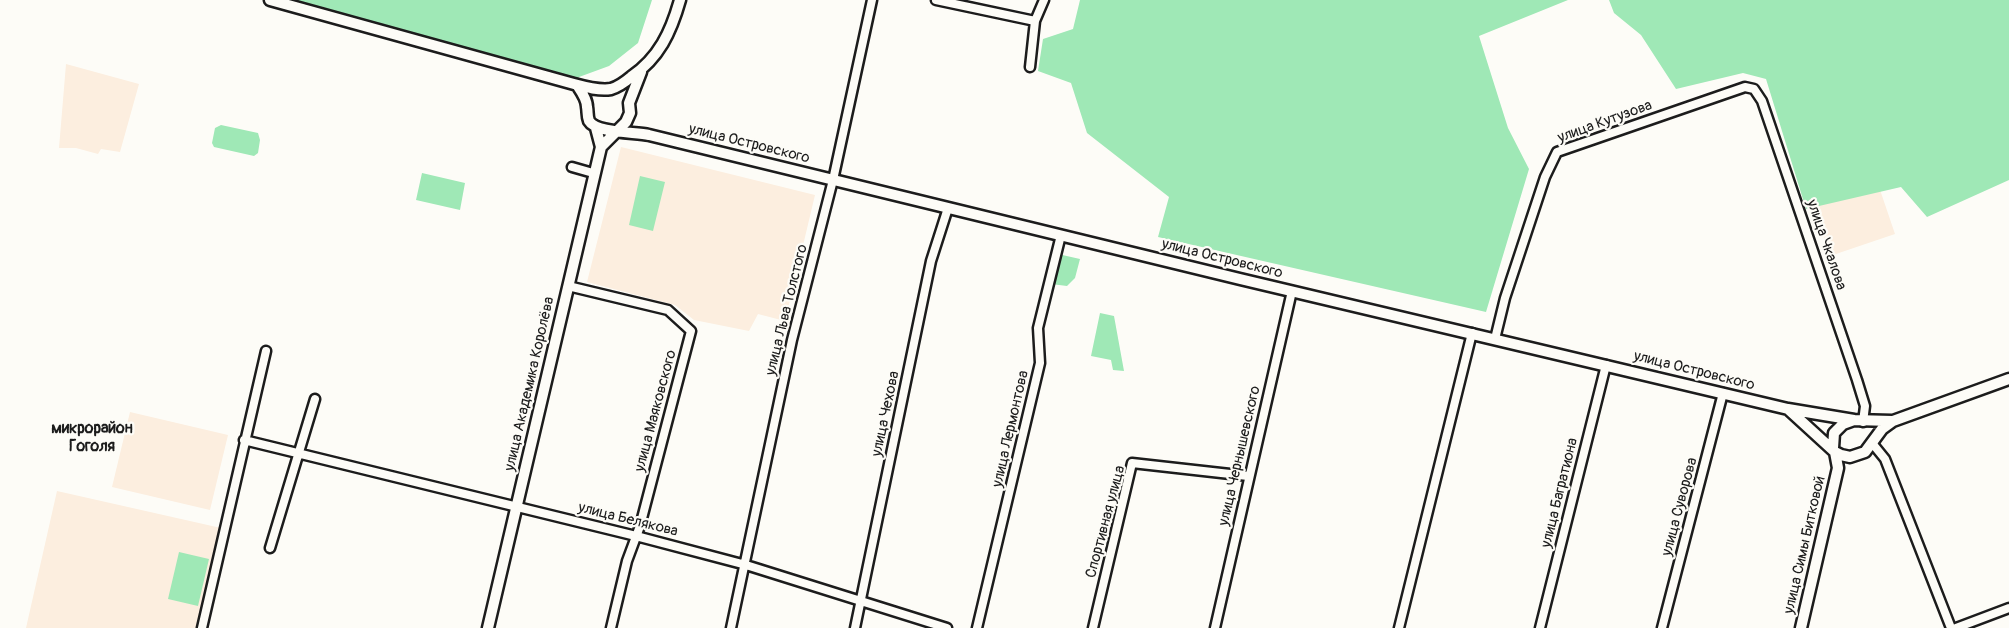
<!DOCTYPE html>
<meta charset="utf-8">
<style>
body{margin:0}
canvas{display:block;background:#fdfcf7}
</style>
<canvas width="2009" height="628"></canvas>
<script>
const g = document.querySelector('canvas').getContext('2d');
g.lineJoin = 'round';
function paint(path, color) {
  g.fillStyle = color;
  g.fill(path, 'evenodd');
}
function trace(path, color, width, dash) {
  g.strokeStyle = color;
  g.lineWidth = width;
  g.lineCap = dash ? 'butt' : 'round';
  g.setLineDash(dash || []);
  g.stroke(path);
}
function label(font, color, halo, rows, align = 'center') {
  g.font = font + ' Pangolin,sans-serif';
  g.lineWidth = 4.5;
  g.setLineDash([]);
  g.textBaseline = 'middle';
  g.strokeStyle = halo;
  g.fillStyle = color;
  for (const [text, x, y, turn = 0] of rows) {
    g.save();
    g.translate(x, y);
    g.rotate((+turn || 0) * Math.PI / 180);
    g.textAlign = isNaN(turn) ? turn : align;
    if (halo) g.strokeText(text, 0, 0);
    g.fillText(text, 0, 0);
    g.restore();
  }
}
paint(new Path2D(`
 M66 64 139 84 120 152 101 149 98 154 76 148H59Z
 M1855 116 1895 234 1830 256 1790 137Z
 M621 147 815 195 785 321 758 314 749 331 694 320 675 305 587 282Z
 M130 412 228 435 210 510 112 487Z
 M57 491 221 528 198 628H26Z`), '#fceedf');
paint(new Path2D(`
 M279 0H652L638 43 609 66 579 77 574 84Z
 M1080 0H1568L1479 36 1508 128 1529 169 1486 312 1158 237 1169 197 1087 133 1071 83 1038 71 1043 39 1073 29Z
 M1609 0H2009V180L1927 217 1901 187 1806 209 1766 79 1743 73 1676 89 1641 35 1614 13Z
 M221 125 258 133 260 140 258 153 254 156 214 147 212 143 215 128Z
 M422 173 465 183 460 210 416 200Z
 M640 176 665 182 653 231 629 225Z
 M1058 254 1080 259 1075 278 1067 286 1051 284Z
 M1100 313 1114 316 1124 371 1113 370 1111 360 1091 356Z
 M179 552 209 559 198 606 168 599Z`), '#9fe8b6');
const minor = new Path2D(`
 M936 0 1035 21
 M1030 67 1035 21 1044 0
 M572 167 593 173
 M568 286 668 310 691 331 640 526 627 561 611 628
 M1495 339 1505 298 1545 177 1557 152 1745 87 1754 89 1762 101 1857 380 1865 406 1863 422
 M244 440 636 536 746 565 947 628
 M1872 443 1885 459 1951 628
 M270 548 315 399
 M202 628 266 351
 M731 628 792 340 833 180 872 0
 M855 628 931 261 948 208
 M977 628 1040 363 1038 328 1061 235
 M1093 628 1132 463 1248 476
 M1215 628 1292 291
 M1399 628 1472 333
 M1540 628 1606 365
 M1662 628 1723 393
 M1956 628 2009 608`);
const tertiary = new Path2D(`
 M270 0 574 84C585 87 599 91 611 89 618 87 625 82 631 77 659 58 671 32 680 0
 M577 85C581 91 587 99 587 107 588 112 587 116 589 121 596 133 634 132 649 135L1240 279 1788 409 1854 420
 M601 147 626 122 630 113 629 103 641 72
 M1788 409 1835 452 1841 455 1850 457 1865 452 1882 429 1893 421 2009 379
 M1833 448 1834 433 1843 424 1854 420 1892 421
 M488 628 601 147 596 128
 M1801 628 1838 468 1835 452`);
trace(minor, '#1c1c1c', 13);
trace(tertiary, '#1c1c1c', 15);
trace(minor, '#fdfcf7', 8);
trace(tertiary, '#fdfcf7', 10);
label('15px', '#1c1c1c', '#fdfcf7', [
 ["улица Кутузова",1605,122,-20],
 ["улица Островского",749,144,14],
 ["улица Чкалова",1826,245,71],
 ["улица Островского",1222,259,14],
 ["улица Льва Толстого",787,310,-76],
 ["улица Островского",1694,371,14],
 ["улица Академика Королёва",530,384,-77],
 ["улица Маяковского",656,411,-75],
 ["улица Чехова",886,414,-78],
 ["улица Лермонтова",1011,429,-77],
 ["улица Чернышевского",1240,456,-77],
 ["улица Багратиона",1560,493,-76],
 ["улица Суворова",1680,507,-75],
 ["улица Белякова",628,520,14],
 ["Спортивная улица",1106,522,-75],
 ["улица Симы Битковой",1805,545,-77]
]);
label('bold 16px', '#1c1c1c', '#fdfcf7', [
 ["микрорайон",92,429],
 ["Гоголя",92,447]
]);
</script>
